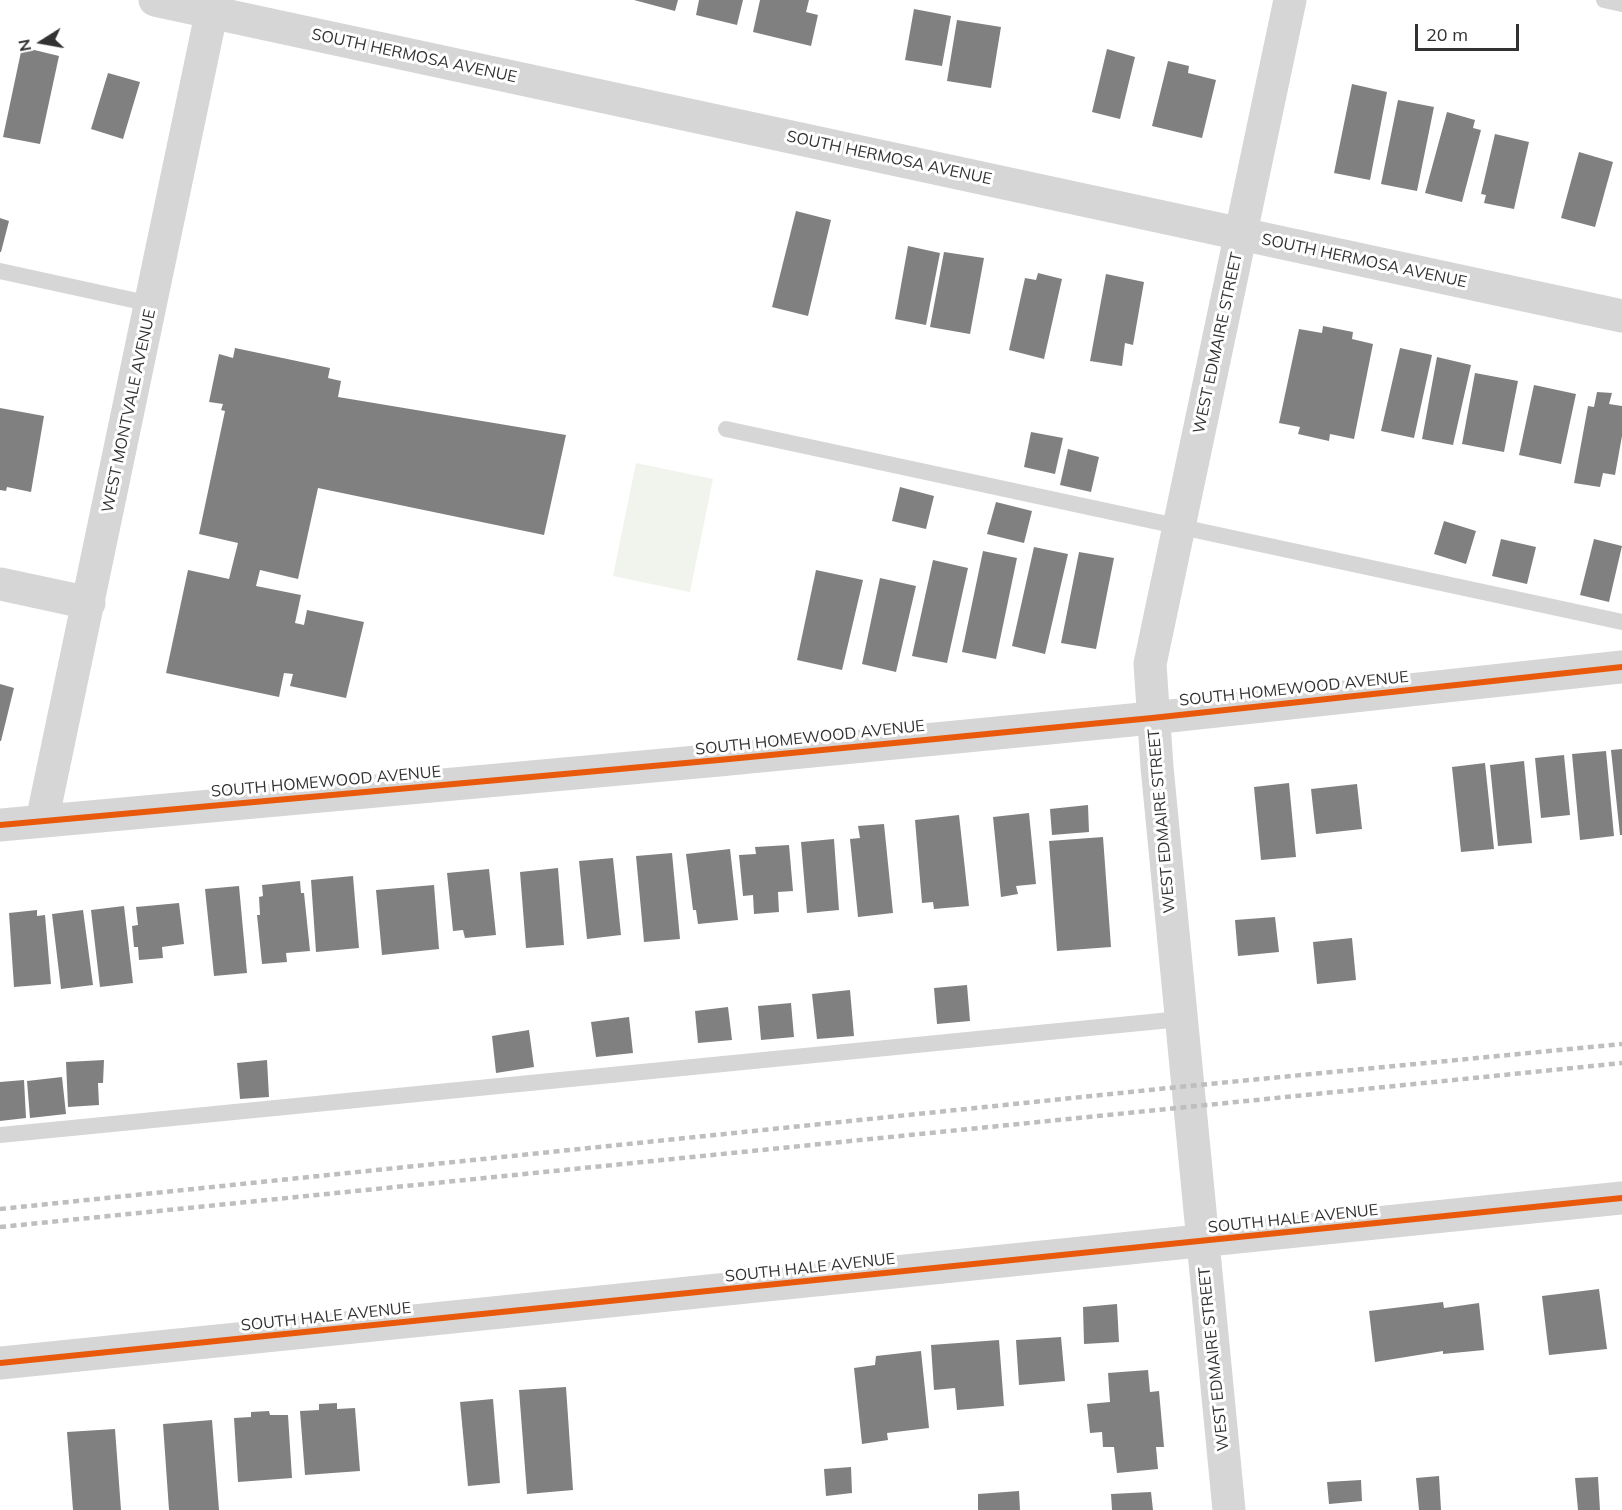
<!DOCTYPE html>
<style>
body{margin:0}
#map{position:relative;width:1622px;height:1510px;overflow:hidden;background:#fff;font-family:Mulish,sans-serif}
canvas{display:block}
.north{position:absolute;left:12px;top:12px;width:60px;height:60px;-webkit-text-stroke:4px #fff;paint-order:stroke;rotate:259deg;font-size:16px;font-weight:700;line-height:24px;text-align:center;color:#323232}
.north::after{content:'';display:block;margin:auto;width:21px;height:27px;background:#323232;clip-path:polygon(50% 0,100% 100%,50% 72%,0 100%)}
.scale{position:absolute;left:1415px;top:24px;width:104px;height:27px;box-sizing:border-box;border:3px solid #323232;border-top:0;padding-left:8px;font-size:18px;line-height:21px;white-space:nowrap;color:#323232;-webkit-text-stroke:4px #fff;paint-order:stroke}
</style>
<div id="map">
<canvas width="1622" height="1510"></canvas>
<div class="north">N</div>
<div class="scale">20 m</div>
</div>
<script>
const g = document.querySelector('canvas').getContext('2d');
g.lineJoin = 'round';
function paint(path, color) {
  g.fillStyle = color;
  g.fill(path, 'evenodd');
}
function trace(path, color, width, dash) {
  g.strokeStyle = color;
  g.lineWidth = width;
  g.lineCap = dash ? 'butt' : 'round';
  g.setLineDash(dash || []);
  g.stroke(path);
}
function label(font, color, halo, rows, align = 'center') {
  g.font = font + ' Mulish,sans-serif';
  g.lineWidth = 6;
  g.setLineDash([]);
  g.textBaseline = 'middle';
  g.strokeStyle = halo;
  g.fillStyle = color;
  for (const [text, x, y, turn = 0] of rows) {
    g.save();
    g.translate(x, y);
    g.rotate((+turn || 0) * Math.PI / 180);
    g.textAlign = isNaN(turn) ? turn : align;
    if (halo) g.strokeText(text, 0, 0);
    g.fillText(text, 0, 0);
    g.restore();
  }
}
paint(new Path2D(`
 M636 463 713 479 690 592 613 576Z`), '#f1f4ed');
paint(new Path2D(`
 M634 0H678L675 11Z
 M699 0H743L737 25 696 15Z
 M760 0H809L806 12 818 15 811 46 753 32Z
 M914 9 951 16 942 66 905 60Z
 M957 20 1001 27 991 88 947 81Z
 M22 47 59 56 40 144 3 137Z
 M1107 49 1135 57 1120 119 1092 112Z
 M1168 61 1189 66 1188 73 1216 80 1202 138 1152 126Z
 M108 73 140 82 123 139 91 129Z
 M1352 84 1387 92 1370 180 1334 173Z
 M1398 100 1434 107 1417 191 1381 184Z
 M1447 112 1475 120 1473 128 1481 130 1462 202 1425 193Z
 M1495 134 1529 142 1514 209 1484 203 1486 195 1481 194Z
 M1579 152 1613 162 1595 227 1561 218Z
 M796 211 831 220 808 316 772 307Z
 M0 218 9 221 1 252H0Z
 M908 246 940 253 926 325 895 319Z
 M944 252 984 258 970 334 930 327Z
 M1038 273 1062 279 1044 359 1009 350 1025 278 1036 280Z
 M1106 274 1144 282 1133 345 1125 343 1122 366 1090 361Z
 M1323 326 1353 332 1352 339 1373 344 1354 439 1330 434 1329 441 1298 434 1300 427 1279 423 1299 329 1322 333Z
 M235 348 330 368 328 378 341 381 338 397 566 435 544 535 318 488 298 579 260 570 256 586 301 595 295 623 304 625 307 610 364 622 346 698 290 686 293 674 284 673 279 697 166 673 188 570 229 579 238 543 199 534 225 411 221 410 223 404 209 402 219 354 233 358Z
 M1400 348 1432 355 1414 438 1381 431Z
 M1437 357 1471 365 1453 445 1422 439Z
 M1475 373 1518 381 1504 452 1462 444Z
 M1534 385 1576 394 1561 464 1519 455Z
 M1597 392 1612 393 1609 404 1622 406V436L1615 475 1603 473 1600 487 1574 483 1588 406 1594 407Z
 M0 408 44 416 31 492 7 487 6 491 0 490Z
 M1031 432 1063 438 1055 474 1024 467Z
 M1068 449 1099 457 1091 492 1060 485Z
 M900 487 934 496 926 529 892 521Z
 M996 502 1032 511 1024 543 987 534Z
 M1444 521 1476 531 1466 564 1434 554Z
 M1501 539 1536 547 1527 584 1492 576Z
 M1594 539 1622 546 1609 602 1580 595Z
 M1034 547 1068 554 1045 654 1012 646Z
 M983 551 1017 558 996 659 962 652Z
 M1079 552 1114 558 1096 649 1061 643Z
 M933 560 968 568 947 663 912 656Z
 M816 570 863 580 842 670 797 660Z
 M880 578 916 586 896 672 862 664Z
 M0 684 14 688 1 741H0Z
 M1622 749V835H1620L1611 750Z
 M1606 751 1614 836 1580 840 1572 754Z
 M1564 755 1570 815 1541 818 1535 758Z
 M1524 761 1532 843 1498 846 1490 765Z
 M1485 763 1494 849 1461 852 1452 767Z
 M1289 783 1296 857 1261 860 1254 787Z
 M1357 784 1362 829 1316 834 1311 789Z
 M1088 805 1089 832 1052 835 1050 809Z
 M1029 813 1036 884 1016 886 1018 894 1001 897 993 817Z
 M959 815 969 906 934 909 933 902 922 903 915 820Z
 M884 824 893 913 858 917 850 839 860 838 858 826Z
 M1103 837 1111 947 1057 951 1049 841Z
 M834 839 839 910 807 913 801 842Z
 M789 845 793 891 778 892 779 912 754 914 753 895 743 896 739 855 756 854 755 847Z
 M730 849 738 920 698 924 696 910H693L686 854Z
 M672 853 680 939 644 942 636 856Z
 M613 858 621 935 587 939 579 861Z
 M558 868 564 945 526 948 520 872Z
 M489 869 496 935 465 938 463 930 453 931 447 873Z
 M353 876 359 948 316 952 311 880Z
 M300 881 301 893H304L310 951 286 953 287 962 262 964 257 915H260L259 897 263 896 262 885Z
 M434 885 439 949 382 955 376 890Z
 M239 886 247 973 214 976 205 889Z
 M179 903 184 944 162 947 163 958 139 960 138 947H134L132 926 138 925 136 907Z
 M124 906 133 983 100 987 91 910Z
 M37 910V916L45 915 51 984 14 987 9 913Z
 M83 910 93 985 61 989 52 914Z
 M1275 917 1279 952 1238 956 1235 920Z
 M1352 938 1356 980 1317 984 1313 942Z
 M967 985 970 1021 937 1024 934 988Z
 M850 990 854 1036 817 1039 812 994Z
 M791 1003 794 1037 761 1040 758 1006Z
 M728 1007 732 1040 698 1043 695 1011Z
 M629 1017 633 1053 596 1057 591 1022Z
 M529 1030 534 1067 496 1073 492 1036Z
 M104 1060 103 1083H98L99 1105 68 1107 66 1062Z
 M267 1060 269 1097 240 1099 237 1063Z
 M62 1077 66 1114 30 1118 27 1081Z
 M24 1080 26 1118 0 1121V1082Z
 M1599 1289 1607 1349 1549 1355 1542 1296Z
 M1443 1302 1444 1308 1479 1303 1484 1350 1443 1354V1351L1375 1362 1369 1311Z
 M1117 1304 1119 1342 1084 1344 1083 1307Z
 M1061 1337 1065 1381 1019 1385 1016 1340Z
 M999 1340 1004 1406 957 1410 955 1388 934 1390 931 1345Z
 M921 1351 929 1428 887 1433 888 1440 862 1444 854 1368 875 1365 876 1356Z
 M1148 1370 1150 1392 1159 1391 1164 1447H1156L1158 1469 1117 1473 1114 1447H1103L1102 1432 1090 1433 1087 1404 1110 1402 1108 1373Z
 M566 1387 573 1490 527 1494 519 1390Z
 M493 1399 500 1483 468 1486 460 1402Z
 M337 1403V1409L355 1408 360 1471 305 1475 300 1411 319 1410V1404Z
 M269 1411 270 1415H288L292 1478 238 1482 234 1418 251 1417V1412Z
 M212 1420 219 1510H169L163 1424Z
 M115 1429 121 1510H73L67 1432Z
 M851 1467 852 1493 826 1496 824 1469Z
 M1439 1476 1441 1510H1419L1416 1478Z
 M1598 1477 1600 1510H1578L1575 1478Z
 M1361 1480 1362 1501 1329 1504 1327 1482Z
 M1019 1491 1020 1510H978V1494Z
 M1151 1492 1153 1510H1112L1111 1494Z`), '#808080');
trace(new Path2D(`
 M1604 0 1622 4
 M0 271 151 304
 M726 429 1622 622
 M0 1135 1181 1019`), '#d6d6d6', 16);
trace(new Path2D(`
 M155 0 1622 316
 M0 584 89 603
 M42 821 214 0
 M0 825 719 760 1152 718 1622 667
 M0 1363 1622 1198
 M1229 1510 1157 767 1150 664 1290 0`), '#d6d6d6', 33);
trace(new Path2D(`
 M0 1209 1188 1086 1622 1044
 M0 1227 1622 1063`), '#bebebe', 4.5, [6, 4.5]);
trace(new Path2D(`
 M0 825 719 760 1152 718 1622 667
 M0 1363 1622 1198`), '#e8590c', 6);
label('16px', '#323232', '#fff', [
 ["SOUTH HERMOSA AVENUE",414,56,12],
 ["SOUTH HERMOSA AVENUE",889,158,12],
 ["SOUTH HERMOSA AVENUE",1364,261,12],
 ["WEST EDMAIRE STREET",1218,343,-78],
 ["WEST MONTVALE AVENUE",129,411,-78],
 ["SOUTH HOMEWOOD AVENUE",1294,689,-6],
 ["SOUTH HOMEWOOD AVENUE",810,738,-6],
 ["SOUTH HOMEWOOD AVENUE",326,782,-5],
 ["WEST EDMAIRE STREET",1162,821,-95],
 ["SOUTH HALE AVENUE",1293,1219,-6],
 ["SOUTH HALE AVENUE",810,1268,-6],
 ["SOUTH HALE AVENUE",326,1317,-6],
 ["WEST EDMAIRE STREET",1214,1359,-96]
]);
</script>
